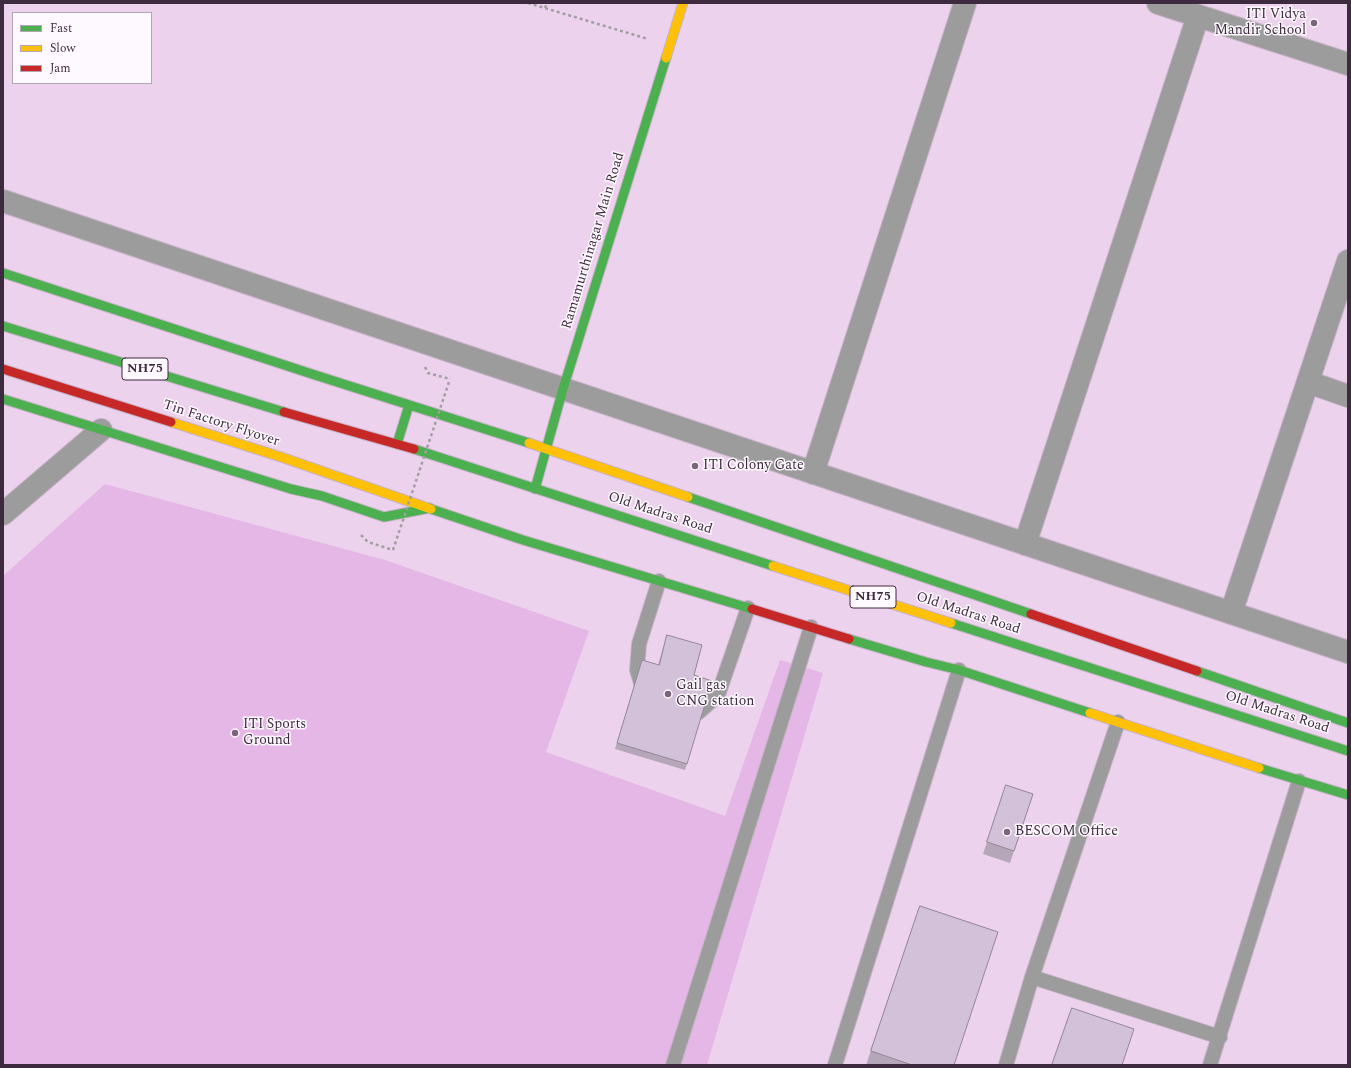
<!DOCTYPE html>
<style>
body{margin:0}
#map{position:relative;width:1351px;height:1068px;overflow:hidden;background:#edd2ee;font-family:Spectral,serif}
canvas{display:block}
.frame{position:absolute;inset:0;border:4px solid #3d2a3e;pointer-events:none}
.legend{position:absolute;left:12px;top:12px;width:140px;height:72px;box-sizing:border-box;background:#fef9fe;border:1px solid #b1a6b1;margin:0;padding:5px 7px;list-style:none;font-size:12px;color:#3d2a3e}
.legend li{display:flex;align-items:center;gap:8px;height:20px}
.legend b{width:20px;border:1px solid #b1a6b1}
</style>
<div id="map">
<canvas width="1351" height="1068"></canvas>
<div class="frame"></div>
<ul class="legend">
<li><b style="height:5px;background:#4caf50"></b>Fast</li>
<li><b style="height:5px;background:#ffc107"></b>Slow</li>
<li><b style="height:5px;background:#c62828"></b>Jam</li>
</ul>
</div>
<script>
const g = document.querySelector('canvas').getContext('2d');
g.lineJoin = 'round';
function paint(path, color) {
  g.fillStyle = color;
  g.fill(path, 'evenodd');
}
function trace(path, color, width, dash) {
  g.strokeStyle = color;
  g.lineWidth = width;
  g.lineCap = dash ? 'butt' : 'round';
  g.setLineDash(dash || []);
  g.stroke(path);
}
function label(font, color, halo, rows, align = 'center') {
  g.font = font + ' Spectral,serif';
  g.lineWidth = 3;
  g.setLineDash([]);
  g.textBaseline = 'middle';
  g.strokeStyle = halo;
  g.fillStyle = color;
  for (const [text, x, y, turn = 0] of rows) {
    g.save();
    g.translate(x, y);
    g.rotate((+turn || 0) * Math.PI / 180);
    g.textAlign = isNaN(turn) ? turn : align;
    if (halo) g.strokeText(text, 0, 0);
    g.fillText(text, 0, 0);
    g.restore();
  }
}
paint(new Path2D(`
 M105 484 385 560 589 631 546 752 725 816 780 660 823 673 707 1065H3V576Z`), '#e5b7e6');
const lane = new Path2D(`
 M643 690 637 670 639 644 659 581
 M687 714 699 712 718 695 748 608
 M1032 977 1220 1037
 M673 1065 811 627
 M835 1065 959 670
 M1006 1065 1032 977 1118 722
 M1210 1065 1299 781`);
const street = new Path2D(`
 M1158 3 1348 64
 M3 201 1348 652
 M1308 382 1348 396
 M813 473 965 3
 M3 514 101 430
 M1025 544 1198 16
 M1231 613 1348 261`);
const fast = new Path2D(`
 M3 273 315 375 529 443
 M3 326 284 412
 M3 399 291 489 322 496 384 517 430 508
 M397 444 409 405
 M414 449 773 566
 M535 489 563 389 666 58
 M688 497 1031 614
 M431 509 523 540 752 609
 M951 623 1348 751
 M849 639 926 662 959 670 1090 713
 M1197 671 1348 723
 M1259 768 1348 795`);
const slow = new Path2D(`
 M666 58 683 3
 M171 422 281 457 431 509
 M529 443 688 497
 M773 566 951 623
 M1090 713 1259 768`);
const jam = new Path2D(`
 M3 369 171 422
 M284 412 414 449
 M752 609 849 639
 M1031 614 1197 671`);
trace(lane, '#c7b3c8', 16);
trace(street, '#c7b3c8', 24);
trace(fast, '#c7b3c8', 11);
trace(slow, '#c7b3c8', 11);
trace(jam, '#c7b3c8', 11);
trace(new Path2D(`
 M528 3 648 39
 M545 8 547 3
 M425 367 428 373 450 379
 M361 535 368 542 393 550`), '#a39ea3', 2.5, [3, 3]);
trace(lane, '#9b9c9b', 14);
trace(street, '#9b9c9b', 22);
trace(fast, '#4caf50', 9);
trace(slow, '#ffc107', 9);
trace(jam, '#c62828', 9);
trace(new Path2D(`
 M393 550 450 379`), '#a39ea3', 2.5, [3, 3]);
paint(new Path2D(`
 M667 635 694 675 687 764 685 770 615 749 642 660 658 665Z
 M1006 785 1014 851 1010 863 983 854Z
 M920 906 954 1065H866L912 929Z
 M1072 1008 1122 1065H1052Z`), '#b5a6ba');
const building = new Path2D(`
 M667 635 702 645 694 675 712 681 687 764 617 743 642 660 659 665Z
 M1006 785 1033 794 1014 851 987 842Z
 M920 906 998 932 954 1065H912L871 1051Z
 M1072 1008 1134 1029 1122 1065H1052Z`);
paint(building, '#d2c1d8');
trace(building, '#938797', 1);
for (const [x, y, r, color] of [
 [1314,23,4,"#7b657c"],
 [695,466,4,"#7b657c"],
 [668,694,4,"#7b657c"],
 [235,733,4,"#7b657c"],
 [1007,832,4,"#7b657c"]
]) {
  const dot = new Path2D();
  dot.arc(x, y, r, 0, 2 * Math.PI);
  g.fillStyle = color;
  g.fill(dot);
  trace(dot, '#fef9fe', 1.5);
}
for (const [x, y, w] of [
 [145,369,46],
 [873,597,46]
]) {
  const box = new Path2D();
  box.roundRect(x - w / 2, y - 11, w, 22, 3);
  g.fillStyle = '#fef9fe';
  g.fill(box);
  trace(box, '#3d2a3e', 1);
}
label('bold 13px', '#3d2a3e', null, [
 ["NH75",145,369],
 ["NH75",873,597]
]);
label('14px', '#3d2a3e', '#fef9fe', [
 ["ITI Vidya",1306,15,"right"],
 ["Mandir School",1306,31,"right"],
 ["ITI Colony Gate",703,466],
 ["Gail gas",676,686],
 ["CNG station",676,702],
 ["ITI Sports",243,725],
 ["Ground",243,741],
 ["BESCOM Office",1015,832]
], 'left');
label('14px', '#3d2a3e', '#fef9fe', [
 ["Ramamurthinagar Main Road",594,241,-73],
 ["Tin Factory Flyover",221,424,18],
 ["Old Madras Road",660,514,18],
 ["Old Madras Road",968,614,18],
 ["Old Madras Road",1277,713,18]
]);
</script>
